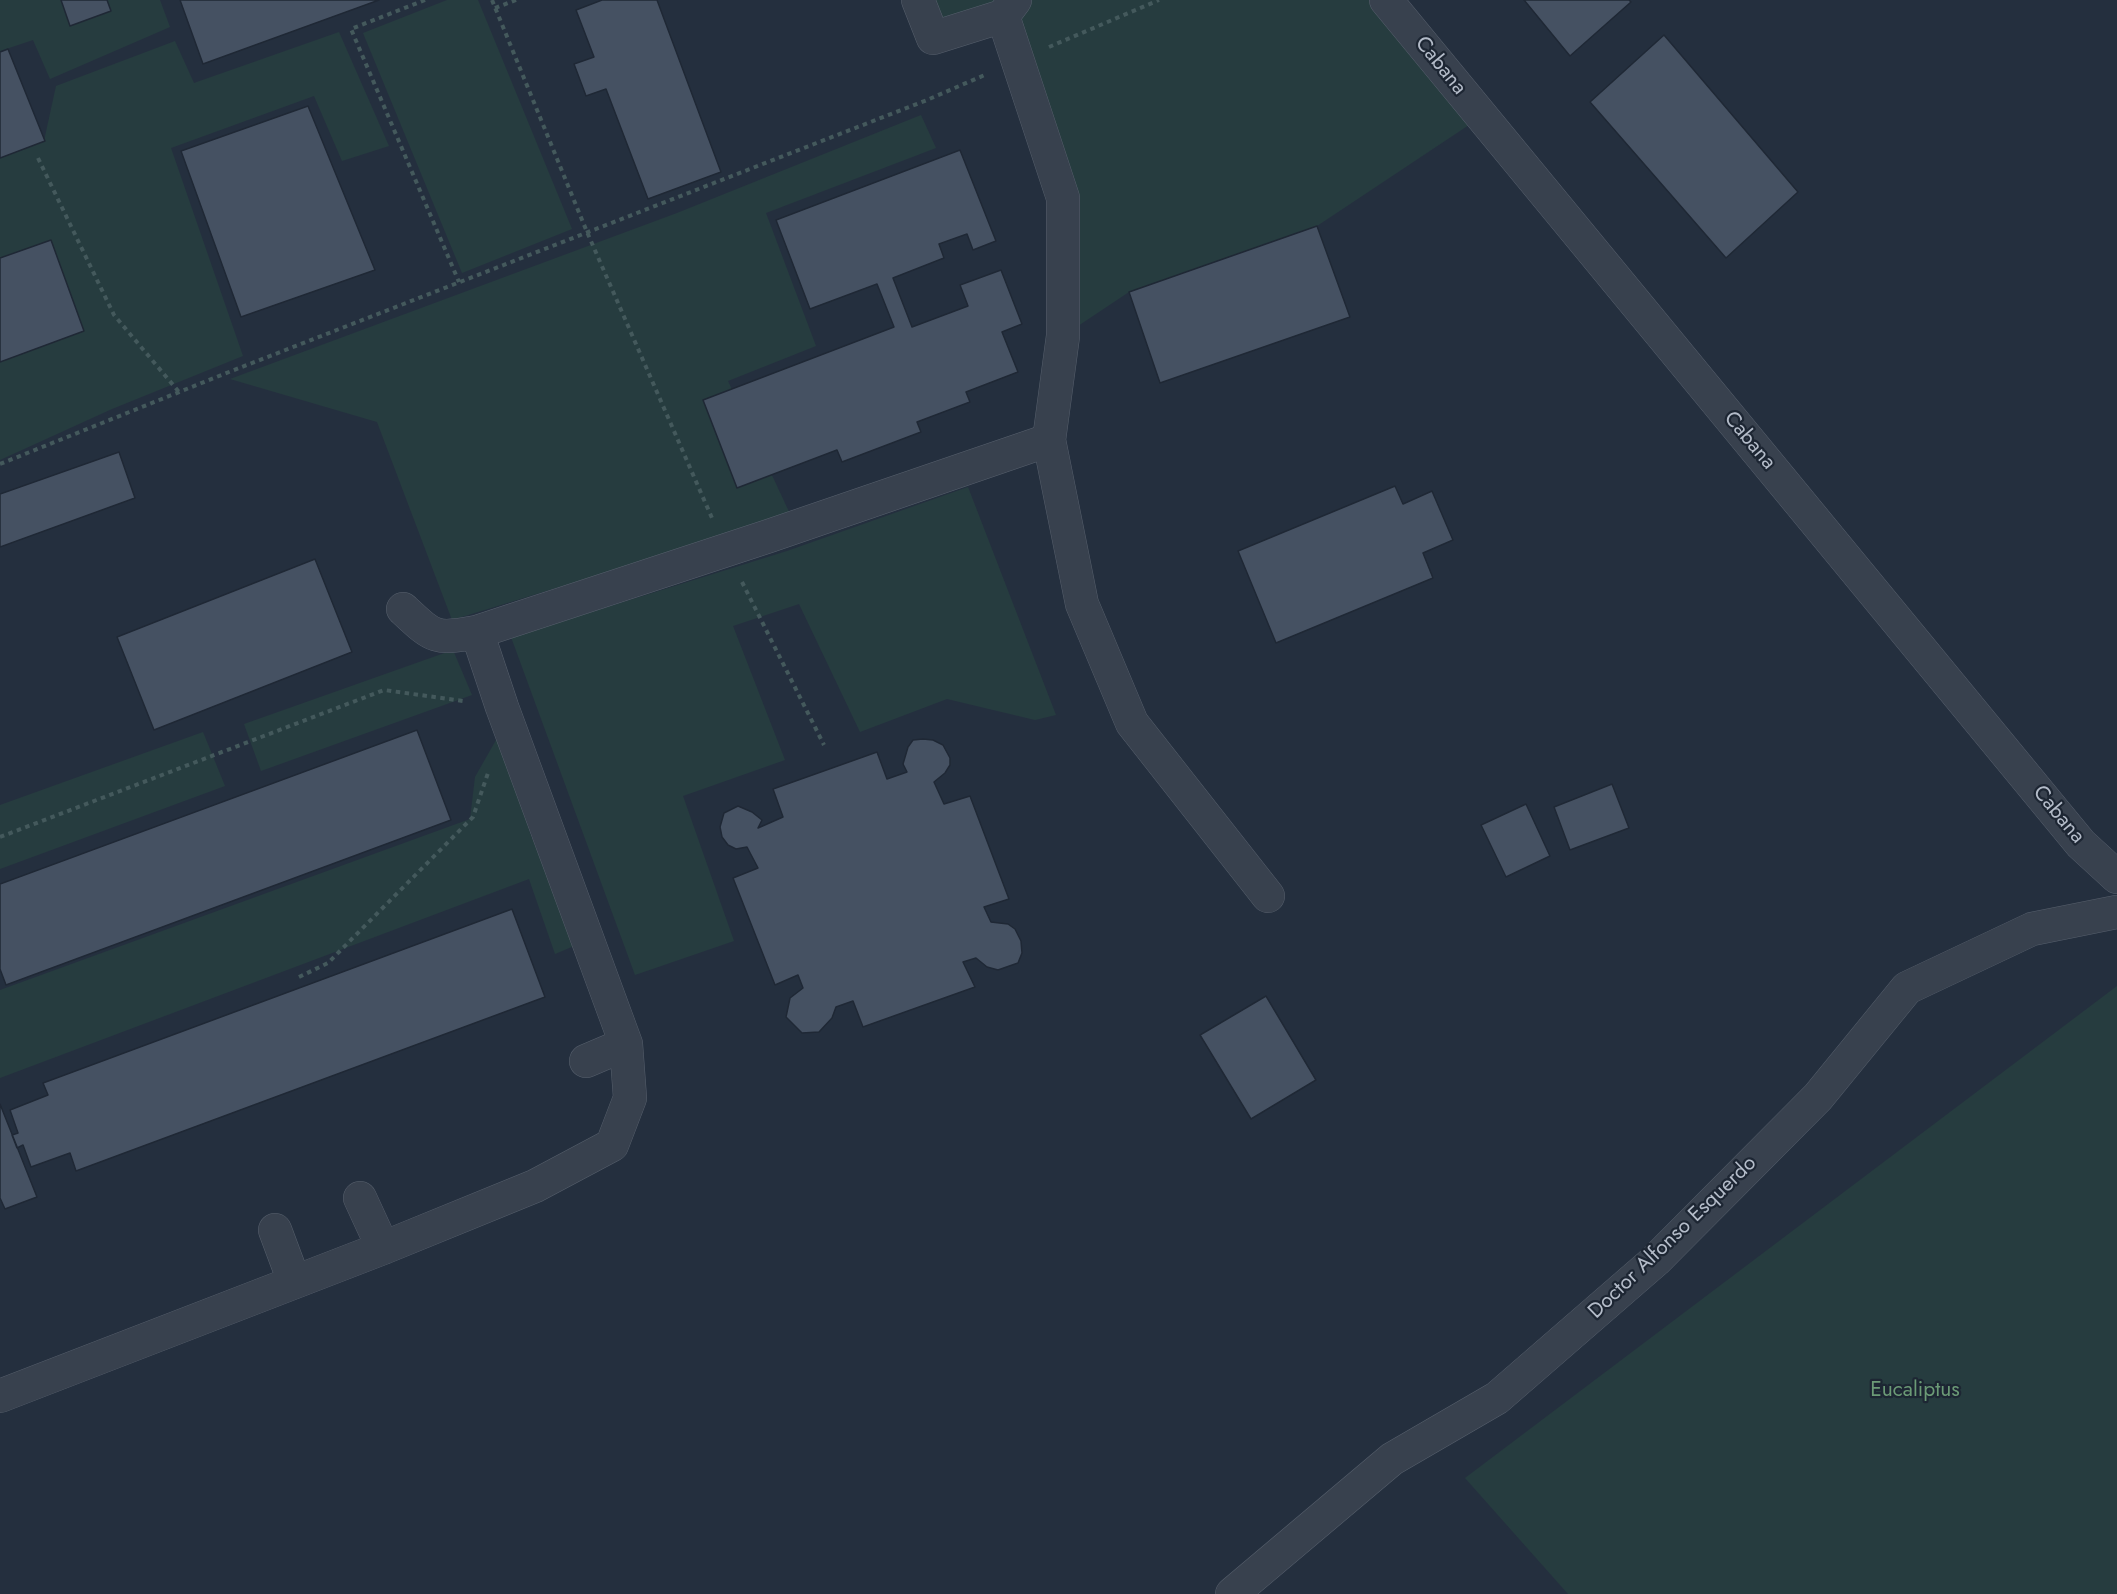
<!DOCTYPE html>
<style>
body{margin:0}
canvas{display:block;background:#242f3e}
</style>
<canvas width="2117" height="1594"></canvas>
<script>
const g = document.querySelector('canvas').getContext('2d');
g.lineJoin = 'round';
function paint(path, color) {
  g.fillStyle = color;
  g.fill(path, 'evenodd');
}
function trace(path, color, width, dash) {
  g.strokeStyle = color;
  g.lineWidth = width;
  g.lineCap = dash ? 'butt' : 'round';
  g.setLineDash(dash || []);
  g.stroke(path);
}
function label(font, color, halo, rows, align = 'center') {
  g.font = font + ' Jost,sans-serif';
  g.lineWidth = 4.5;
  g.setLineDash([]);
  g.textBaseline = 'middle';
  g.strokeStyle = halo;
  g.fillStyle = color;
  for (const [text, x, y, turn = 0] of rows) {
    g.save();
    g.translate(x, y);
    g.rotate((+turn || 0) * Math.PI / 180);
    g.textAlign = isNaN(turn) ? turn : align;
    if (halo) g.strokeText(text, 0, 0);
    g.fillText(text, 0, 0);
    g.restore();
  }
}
paint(new Path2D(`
 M0 0H160L170 27 50 79 33 40 0 51Z
 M447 0H478L572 229 462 273 363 33Z
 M918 0H1010L933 38Z
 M1016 0H1386L1481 117 1317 226 1129 292 1063 336V198Z
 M339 32 389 146 342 161 314 96 171 148 243 356 112 409 0 460V361L84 331 51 240 0 258V158L44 141 56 86 175 41 194 83Z
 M921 115 936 148 766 213 816 346 728 381 791 516 452 620 377 422 230 379 677 213Z
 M968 487 1056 715 1035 720 947 699 860 732 799 604 733 626 785 760 683 796 734 941 635 975 511 637 787 551Z
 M453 650 472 695 261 771 244 724Z
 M203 732 225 786 0 869V805Z
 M500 733 530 833 549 877 574 946 555 954 529 879 0 1078V990L470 819 475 777Z
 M2117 986V1594H1568L1465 1478Z`), '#263c3f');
const building = new Path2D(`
 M61 0H107L111 11 70 26Z
 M180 0H379L203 64Z
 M602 0H657L721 172 648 199 606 89 586 96 574 64 594 57 576 10Z
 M1524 0H1629L1631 2 1570 56Z
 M1664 35 1798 192 1726 258 1590 102Z
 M8 49 45 141 0 158V52Z
 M308 106 375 270 241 317 181 151Z
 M960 150 996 241 973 250 967 234 939 244 944 258 893 278 912 327 968 306 960 285 1001 270 1022 324 1002 332 1018 372 966 392 970 402 917 422 921 432 842 462 837 450 737 488 703 400 894 327 877 284 810 309 776 220Z
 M1317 226 1350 317 1160 383 1129 292Z
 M51 240 84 331 0 362V258Z
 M119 452 135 498 0 547V494Z
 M1395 486 1403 504 1432 491 1453 540 1423 553 1433 578 1276 643 1238 551Z
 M315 559 352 652 154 730 117 637Z
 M417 730 451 820 6 985 0 969V884Z
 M923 739 933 740 943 745 950 758V765L945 773 934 782 944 804 970 796 1009 899 984 907 991 922 1008 924 1015 929 1021 941 1022 953 1018 963 998 970 987 967 976 958 963 962 975 987 863 1027 853 1001 836 1007 832 1018 819 1032 802 1033 786 1017 790 998 803 988 798 975 775 985 733 878 758 868 747 847 736 849 728 845 722 837 720 827 724 813 738 806 752 812 762 820 758 828 783 817 773 789 877 752 887 779 907 772 903 764 908 747 913 740Z
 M1612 784 1629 828 1570 850 1554 807Z
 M1526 804 1550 856 1506 877 1481 825Z
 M512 909 545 997 76 1171 70 1153 31 1167 23 1145 17 1148 12 1135 18 1133 10 1110 48 1095 43 1083Z
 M1266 996 1316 1080 1251 1119 1200 1035Z
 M0 1104 37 1197 5 1209 0 1198Z`);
paint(building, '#455162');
trace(building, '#1f2835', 1.5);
const minor = new Path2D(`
 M918 0 933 38 1003 16
 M1386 0 2081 844 2117 877
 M1049 440 1082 604 1132 723 1268 896
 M403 609C434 638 435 640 477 632L769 536 1049 440 1063 336V198L1003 16 1015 0
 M586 1061 626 1044
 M360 1198 383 1248
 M275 1230 294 1281
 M0 1396 383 1248 535 1186 612 1145 630 1098 626 1044 502 707 477 632
 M1232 1594 1392 1459 1497 1398 1656 1260 1818 1097 1907 988 2032 929 2117 912`);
trace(minor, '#565f6c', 34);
trace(new Path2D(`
 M425 0 351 29 459 282
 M492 0 587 232 712 518
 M495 8 516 0
 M1049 47 1159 0
 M38 158 114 315 179 392
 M0 464 229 372 927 100 987 74
 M742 582 824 745
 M0 837 384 690 463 701
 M299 977 328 963 473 817 488 773`), '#44595c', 4, [4.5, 4.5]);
trace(minor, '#38414e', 33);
label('21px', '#b4bcc9', '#1d2633', [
 ["Cabana",1440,66,51],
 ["Cabana",1749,441,50],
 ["Cabana",2058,815,50],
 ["Doctor Alfonso Esquerdo",1673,1238,-44]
]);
label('21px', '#6b9a76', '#1d2633', [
 ["Eucaliptus",1915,1391]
]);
</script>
